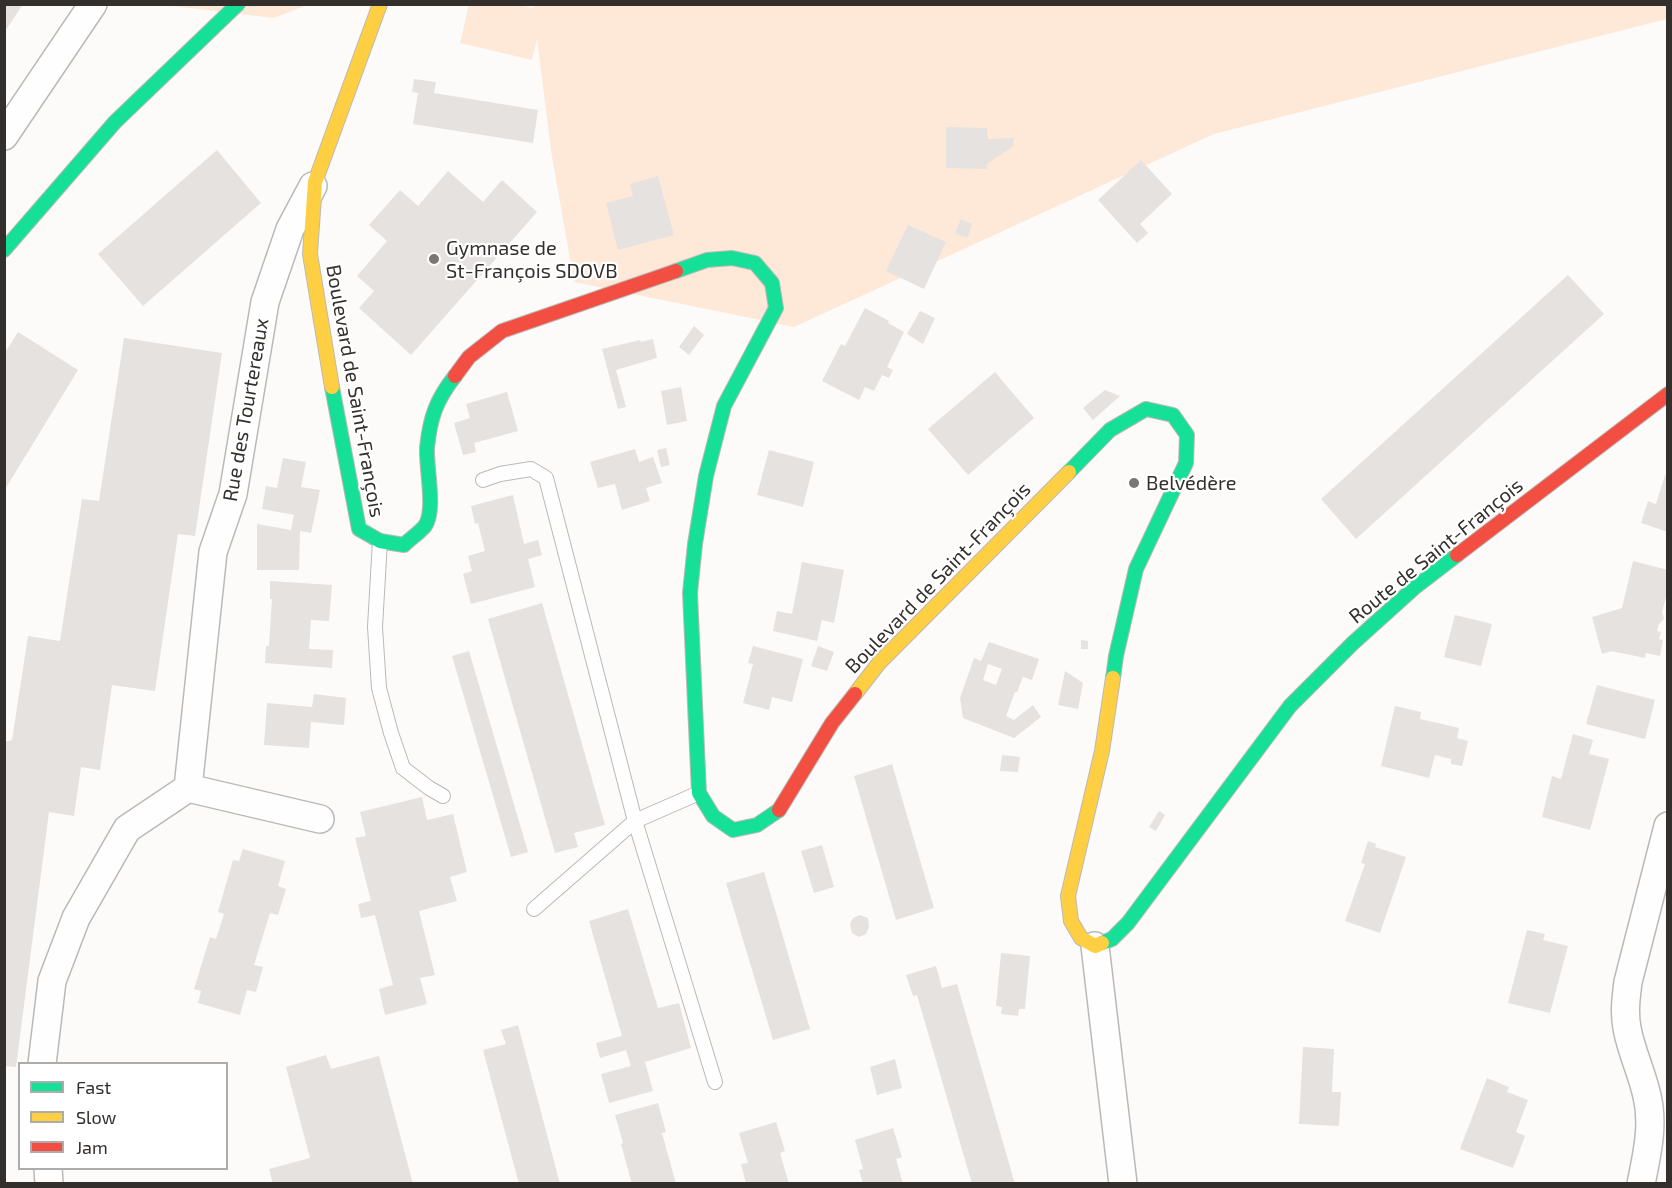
<!DOCTYPE html>
<meta charset="utf-8">
<style>
body{margin:0}
#map{position:relative;width:1672px;height:1188px;overflow:hidden;background:#fdfbf9;font-family:"Exo 2",sans-serif}
canvas{display:block}
.frame{position:absolute;inset:0;border:6px solid #332f2d;pointer-events:none}
.legend{position:absolute;left:18px;top:1062px;width:210px;height:108px;box-sizing:border-box;background:#fff;border:2px solid #adacab;margin:0;padding:8px 10px;list-style:none;font-size:18px;color:#332f2d}
.legend li{display:flex;align-items:center;gap:12px;height:30px}
.legend b{width:30px;border:2px solid #adacab}
</style>
<div id="map">
<canvas width="1672" height="1188"></canvas>
<div class="frame"></div>
<ul class="legend">
<li><b style="height:8px;background:#16e098"></b>Fast</li>
<li><b style="height:8px;background:#ffcf43"></b>Slow</li>
<li><b style="height:8px;background:#f24e42"></b>Jam</li>
</ul>
</div>
<script>
const g = document.querySelector('canvas').getContext('2d');
g.lineJoin = 'round';
function paint(path, color) {
  g.fillStyle = color;
  g.fill(path, 'evenodd');
}
function trace(path, color, width, dash) {
  g.strokeStyle = color;
  g.lineWidth = width;
  g.lineCap = dash ? 'butt' : 'round';
  g.setLineDash(dash || []);
  g.stroke(path);
}
function label(font, color, halo, rows, align = 'center') {
  g.font = font + ' "Exo 2",sans-serif';
  g.lineWidth = 4.5;
  g.setLineDash([]);
  g.textBaseline = 'middle';
  g.strokeStyle = halo;
  g.fillStyle = color;
  for (const [text, x, y, turn = 0] of rows) {
    g.save();
    g.translate(x, y);
    g.rotate((+turn || 0) * Math.PI / 180);
    g.textAlign = isNaN(turn) ? turn : align;
    if (halo) g.strokeText(text, 0, 0);
    g.fillText(text, 0, 0);
    g.restore();
  }
}
paint(new Path2D(`
 M469 4H517L533 8V4L1668 5 1667 19 1214 134 794 327 574 282 551 151 537 39 532 60 460 43Z
 M163 5H307L274 18Z`), '#fee9d9');
paint(new Path2D(`
 M4 4H23L4 33Z
 M414 79 436 82 434 93 538 110 533 143 413 124 418 93 412 92Z
 M946 127 987 128 988 139 1014 138 1013 146 987 164V169L946 168Z
 M217 150 261 203 143 306 98 254Z
 M1141 160 1172 194 1140 224 1148 233 1137 243 1098 200Z
 M448 171 483 202 502 180 537 212 411 355 359 308 374 291 357 276 387 241 369 225 400 190 418 206Z
 M658 176 674 235 618 250 606 203 633 196 630 184Z
 M961 219 972 224 967 238 955 233Z
 M908 225 946 242 924 289 886 271Z
 M1568 275 1604 314 1356 539 1321 499Z
 M865 308 889 321 888 323 904 332 887 367 893 370 889 378 882 375 874 391 865 387 859 400 822 381 841 344 845 346Z
 M920 311 935 318 923 344 907 334Z
 M694 326 704 335 689 355 679 347Z
 M18 332 78 370 4 491V354Z
 M124 338 222 353 195 536 178 534 155 691 112 685 100 770 81 767 74 816 49 812 16 1067 4 1066V742L12 740 28 636 60 641 82 499 99 501Z
 M653 339 657 358 616 370 626 407 618 409 602 349 640 340 641 342Z
 M995 372 1034 418 968 475 928 429Z
 M681 387 687 421 667 425 661 391Z
 M1105 390 1120 396 1093 420 1083 408Z
 M507 392 518 431 474 443 476 452 463 455 454 423 470 418 466 404Z
 M666 448 670 465 661 467 657 450Z
 M635 449 639 462 653 457 662 483 646 488 650 501 622 510 615 484 598 488 590 462Z
 M769 450 814 462 803 507 757 495Z
 M283 458 306 462 301 487 320 490 311 533 300 531 299 570H257V524L291 530 294 515 262 509 266 486 277 488Z
 M1665 475H1668V532L1641 523 1648 501 1656 504Z
 M513 495 524 544 538 540 542 555 528 559 535 587 471 604 463 574 472 571 468 556 485 551 478 523 475 524 471 506Z
 M1633 561 1668 570V589L1662 612 1664 619 1659 624 1657 631 1661 632 1659 639 1663 640 1660 656 1646 653 1645 658 1611 651 1602 654 1592 617 1622 608Z
 M802 562 844 570 834 623 822 620 817 641 773 631 777 611 792 614Z
 M270 581 332 585 329 621 311 620 309 649 333 650 332 668 265 663 266 646H269L272 599H270Z
 M542 603 605 825 574 833 578 847 555 853 488 619Z
 M1455 615 1492 624 1481 666 1444 657Z
 M1081 640 1088 641V649H1081Z
 M989 642 1039 659 1032 680 1023 677 1017 692H1015L1006 716 1014 720 1033 705 1041 717 1014 738 963 718 960 698 974 658 981 661ZM988 664 1002 669 996 685 983 680Z
 M753 646 803 659 792 702 772 697 769 710 743 703 753 664 748 663Z
 M818 646 834 652 827 671 811 666Z
 M469 651 528 852 511 857 452 656Z
 M1065 671 1083 683 1078 709 1058 705Z
 M1597 685 1655 700 1645 739 1586 724Z
 M314 694 346 698 344 725 311 722 309 748 264 745 267 703 312 707Z
 M1395 706 1421 712 1420 719 1459 728 1457 738 1468 741 1462 766 1451 764V759L1435 755 1429 778 1381 766Z
 M1573 734 1593 740 1589 754 1609 759 1590 830 1542 817 1552 776 1561 779Z
 M1002 755 1020 757 1018 772 1000 771Z
 M892 764 934 908 896 920 854 776Z
 M422 797 427 820 453 814 467 872 450 877 457 901 419 911 435 975 420 978 427 1004 385 1015 379 989 393 985 375 915 361 918 358 904 371 901 355 838 366 836 360 812Z
 M1159 811 1165 815 1156 831 1149 827Z
 M1368 841 1376 844 1375 847 1406 857 1380 933 1345 921 1365 864 1361 863Z
 M822 845 834 887 814 893 801 851Z
 M243 849 285 861 278 886 286 889 278 915 270 913 254 965 263 967 256 992 247 990 240 1015 198 1003 201 991 194 989 210 937 216 939 224 914 218 912 233 860 239 861Z
 M764 872 810 1029 773 1040 726 883Z
 M628 909 658 1008 679 1003 691 1048 645 1062 653 1091 609 1103 601 1074 631 1066 626 1050 600 1058 596 1043 622 1036 589 921Z
 M860 915 868 918 869 927 866 934 859 937 852 933 850 924 853 918Z
 M1527 930 1545 934 1543 940 1568 946 1550 1013 1508 1003Z
 M1001 953 1030 956 1025 1009H1019L1018 1016 1001 1014 1002 1007 996 1006Z
 M936 966 942 988 957 984 1015 1184H972L917 995 913 996 906 975Z
 M518 1025 522 1040 560 1184H519L483 1050 506 1044 501 1030Z
 M1303 1047 1334 1049 1332 1092H1341L1339 1126 1299 1124Z
 M326 1055 331 1069 379 1056 413 1184H273L269 1169 310 1158 286 1067Z
 M895 1059 902 1088 877 1095 870 1067Z
 M1487 1078 1509 1087 1507 1092 1528 1100 1516 1132 1525 1136 1513 1168 1460 1149Z
 M658 1103 666 1132 662 1133 676 1184H632L621 1144 623 1143 615 1115Z
 M776 1122 785 1151 780 1153 789 1184H746L741 1164 748 1163 739 1133Z
 M893 1128 902 1157 896 1159 903 1184H863L859 1170 863 1169 855 1140Z`), '#e5e2e0');
const lane = new Path2D(`
 M483 480 500 474 531 469 546 478 635 821 715 1082
 M380 541 375 627 379 688 391 733 403 768 429 788 443 796
 M534 909 635 821 699 793`);
const street = new Path2D(`
 M4 136 93 4
 M188 788 320 819
 M1095 946 1123 1184
 M42 1064 52 981 76 918 127 829 188 788 213 552 233 494 265 302 290 229 313 186
 M48 1168 49 1184
 M1641 1184C1647 1154 1654 1125 1647 1096 1642 1073 1631 1051 1627 1028 1624 1013 1626 998 1628 982L1668 826`);
const fast = new Path2D(`
 M4 250 115 122 238 4
 M676 271 707 260 732 258 755 263 772 283 776 308 724 406 706 476 695 544 690 593 699 793 713 816 733 830 757 825 779 810
 M332 387 359 529 380 541 404 545C410 539 419 533 425 526 436 511 426 468 427 448 430 418 436 400 455 376
 M1069 472 1110 430 1146 409 1173 415 1187 435 1186 463 1136 569 1116 656 1113 678
 M1102 943 1112 939 1128 923 1290 706 1353 643 1414 588 1457 555`);
const slow = new Path2D(`
 M332 387 310 254 315 182 380 4
 M855 694 879 663 1069 472
 M1102 943 1095 946 1081 938 1071 921 1068 896 1102 751 1113 678`);
const jam = new Path2D(`
 M455 376 469 357 502 331 676 271
 M1457 555 1668 394
 M779 810 832 723 855 694`);
trace(lane, '#bbb9b7', 16);
trace(street, '#bbb9b7', 30);
trace(fast, '#bbb9b7', 16);
trace(slow, '#bbb9b7', 16);
trace(jam, '#bbb9b7', 16);
trace(lane, '#fffefe', 14);
trace(street, '#fffefe', 27);
trace(fast, '#16e098', 14);
trace(slow, '#ffcf43', 14);
trace(jam, '#f24e42', 14);
for (const [x, y, r, color] of [
 [434,259,6,"#7a7674"],
 [1134,483,6,"#7a7674"]
]) {
  const dot = new Path2D();
  dot.arc(x, y, r, 0, 2 * Math.PI);
  g.fillStyle = color;
  g.fill(dot);
  trace(dot, '#fff', 2);
}
label('20px', '#332f2d', '#fff', [
 ["Gymnase de",446,248],
 ["St-François SDOVB",446,271],
 ["Belvédère",1146,483]
], 'left');
label('20px', '#332f2d', '#fff', [
 ["Boulevard de Saint-François",355,391,80],
 ["Rue des Tourtereaux",246,410,-80],
 ["Route de Saint-François",1436,551,-39],
 ["Boulevard de Saint-François",938,578,-46]
]);
</script>
